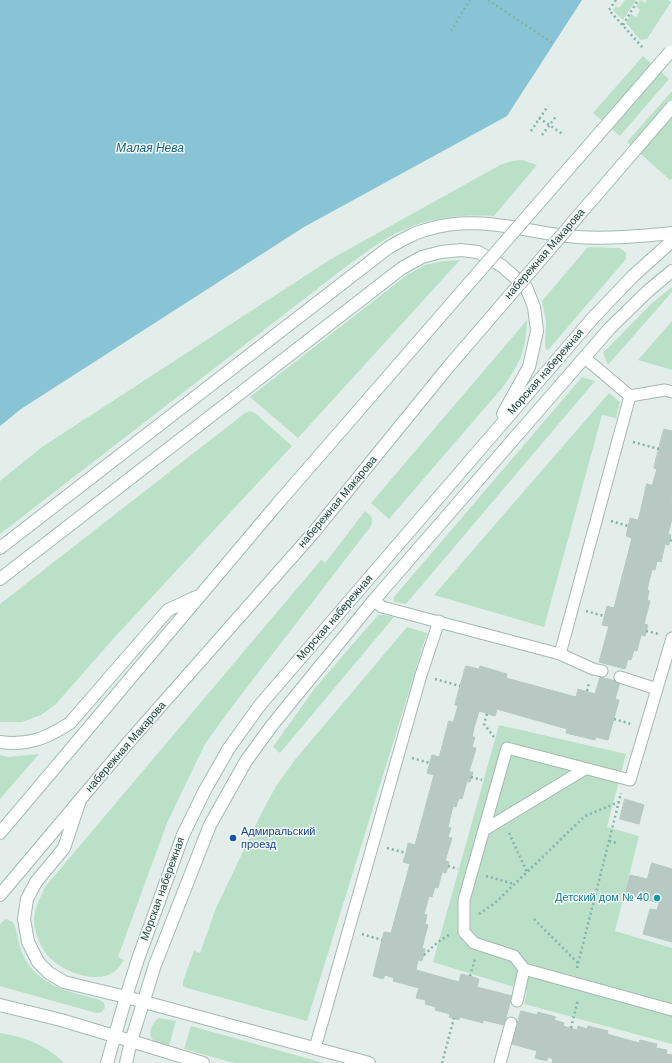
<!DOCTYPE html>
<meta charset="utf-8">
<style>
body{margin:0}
canvas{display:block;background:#e3eeea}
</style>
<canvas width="672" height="1063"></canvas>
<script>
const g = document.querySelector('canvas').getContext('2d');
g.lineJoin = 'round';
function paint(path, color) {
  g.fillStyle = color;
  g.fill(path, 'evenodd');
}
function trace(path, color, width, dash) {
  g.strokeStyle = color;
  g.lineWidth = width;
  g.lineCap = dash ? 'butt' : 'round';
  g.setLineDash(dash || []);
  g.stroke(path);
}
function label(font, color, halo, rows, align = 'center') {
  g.font = font + ' Helvetica,sans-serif';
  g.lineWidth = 3;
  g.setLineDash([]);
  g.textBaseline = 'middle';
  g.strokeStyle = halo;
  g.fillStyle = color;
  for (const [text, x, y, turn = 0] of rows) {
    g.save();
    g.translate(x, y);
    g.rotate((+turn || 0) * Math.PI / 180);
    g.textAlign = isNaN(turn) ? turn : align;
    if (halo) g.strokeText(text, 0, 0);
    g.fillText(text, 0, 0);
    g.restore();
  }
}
paint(new Path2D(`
 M625 0H636L623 20 613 10 616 6 619 8Z
 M640 0 645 3 647 0H668L671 2 647 39 640 40 626 23 631 14 636 17 640 10 636 7Z
 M643 56 669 79 620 136 593 113Z
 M672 91V179L670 180 627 142Z
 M522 160 537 165 494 216C454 214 419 219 384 240 369 249 354 261 339 272L0 534V481L42 447 331 259 500 165 512 161Z
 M588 247 620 248 626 253V259L549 349 546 350 545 346 546 321 542 301Z
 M460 260 298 438 250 397 407 275 425 265 443 261Z
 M672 287V292L608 365 603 353 652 303Z
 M527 320C526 351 520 364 502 388L389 519 371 503Z
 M672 321V370L638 360Z
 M582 377 595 381 406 604 394 602V597Z
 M609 393 620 402 616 418 602 415 544 627 434 595Z
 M250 411 255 413 292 446 113 639 56 704 41 715 22 722H0V604L245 413Z
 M365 511C371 516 374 518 371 526L231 708 205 744 167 823 118 957 124 960C122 962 121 965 119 967 103 988 62 972 48 956 40 946 35 933 34 922 34 909 40 898 45 887L321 560 325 563Z
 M378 615H384L394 617 280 753 273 747 315 688Z
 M407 627 427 633 307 1021 187 988 183 986V981L194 951 200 953 216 908 261 814 276 786 294 761Z
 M499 725 626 754 607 827 639 836 615 931 672 948V1044L524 1004 527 991 433 962Z
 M39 754 0 799V755L8 757Z
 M6 919 13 922C18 932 18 944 23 955 37 986 71 992 100 1000L104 1003 105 1008 102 1012 96 1013 0 986V924L3 921Z
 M159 1018 176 1021 169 1046C164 1044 157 1044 153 1040 147 1034 152 1022 159 1018Z
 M191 1026 324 1063H234L184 1049Z
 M0 1033C23 1036 48 1046 64 1063H0Z`), '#bbe0c8');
paint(new Path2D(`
 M0 0H582L507 116 304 227 21 409 0 426Z`), '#88c3d6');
const building = new Path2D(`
 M664 429 672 431V491L652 486 657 469 654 468Z
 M647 484 672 491 671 500H672V519L668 534 671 535 669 545 665 544 661 562 657 561 655 570 652 569 647 590 649 591 647 600 650 601 644 624 648 625 645 636 641 635 637 651 634 650 631 660 628 659 625 669 599 662 609 626 602 625 607 606 614 608 632 538 626 536 630 518 638 520Z
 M466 666 479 669 480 666 507 674 506 678 576 697 578 689 595 694 600 677 620 682 615 699 619 700 608 740 596 737 595 740 566 733 567 729 497 709 495 716 479 711 474 728 453 723 458 706 455 705Z
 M449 721 474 728 472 737H475L472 747 476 748 469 772H473L470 782 467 781 462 799 459 798 456 807 453 806 448 827 451 828 448 837 452 838 445 861 449 862 446 873 442 872 438 888 435 887 432 897 429 896 424 914 427 915 425 924 428 925 422 948 425 949 422 961 418 960 416 970 459 982 461 974 470 976 479 979 477 987 512 996 504 1025 483 1020V1023L460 1017 459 1020 449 1017 450 1014 435 1010 436 1007 425 1004 426 1000 416 998 419 988 393 981 394 978 385 975 383 979 373 976 384 932 391 933 410 864 403 862 406 853 408 843 415 845 434 775 427 773 432 755 439 757Z
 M625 799 644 805 639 824 620 819Z
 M652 863 672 869V942L643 934 650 909 657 910 659 903 625 894 630 875 647 879Z
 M521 1011 537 1015 538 1012 556 1017 554 1020 564 1023 563 1026 577 1030 578 1026 587 1029 588 1026 608 1031 607 1034 639 1043 640 1040 657 1044 656 1048 667 1050 666 1054 672 1055V1063H569L564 1062V1063H552L553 1059 548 1057 547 1061 535 1058 537 1051 512 1044Z`);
paint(building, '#b8c9c3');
trace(building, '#b5c8c2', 1);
const service = new Path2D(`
 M585 358 630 396 665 390 672 392
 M374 600 382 607 560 654 593 669 602 671
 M672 638 630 780 507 748 464 900V932L474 943 514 956 524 969 672 1010
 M560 654 630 396
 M620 677 657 689
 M484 830 585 769
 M517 1001 524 969
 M315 1048 421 675 439 621
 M500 1063 511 1023`);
const minor = new Path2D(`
 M126 997 369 1063
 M131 1041 203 1063`);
const tertiary = new Path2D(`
 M107 1063 126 997
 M126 1063 131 1041`);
const secondary = new Path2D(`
 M0 548 388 248C395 244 403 239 412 235 417 232 423 231 429 229 482 214 526 233 577 237 609 239 640 236 672 233
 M0 579 402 268 422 257 441 252 461 250 478 252 502 266 526 287 534 307 537 331 529 367 503 414
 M0 742C28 746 47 738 70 723L168 610 196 597
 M80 800 64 848 36 882 27 899 24 919 28 942 38 962 49 973 64 982 126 997 138 959 183 835 205 790 229 748 260 705 592 319 633 276 672 241
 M0 833 279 502
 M0 895 127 744 314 532
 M0 1005 61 1020 131 1041 155 965 210 825 246 761 273 724 374 600 610 328 648 291 672 271`);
trace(service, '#a5b7b2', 13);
trace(minor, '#a5b7b2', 14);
trace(tertiary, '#a5b7b2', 14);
trace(secondary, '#a1bab4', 14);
trace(new Path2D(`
 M488 0 554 44
 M616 0 609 10 643 48
 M623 25 638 0
 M451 31 470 0
 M539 118 564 135
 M531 131 548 106
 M542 135 557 115
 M633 442 659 449
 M611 521 628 526
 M670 540 672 541
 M586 611 604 616
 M646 631 659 634
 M435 679 460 686
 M587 691 589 682
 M487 714 484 724 494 737
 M614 719 631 724
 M412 758 430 763
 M471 777 482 780
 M509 833 527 872
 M609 841 617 843
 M387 848 406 853
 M448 866 458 869
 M486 876 514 884
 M479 914 495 903 585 816 619 802
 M534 919 578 963
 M362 934 382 940
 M424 955 438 942 450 934
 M577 968 621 793
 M470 976 475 959
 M571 1028 578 999
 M442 1063 454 1018`), '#82b3a8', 2.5, [2, 3]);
trace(service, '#fff', 11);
trace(minor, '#fff', 12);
trace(tertiary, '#fff', 12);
trace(secondary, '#fff', 12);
const secondaryBridge = new Path2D(`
 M279 502 670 52
 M314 532 449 366 672 107`);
trace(secondaryBridge, '#a1bab4', 14, []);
trace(secondaryBridge, '#fff', 12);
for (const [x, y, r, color] of [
 [233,838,4,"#1a4fb4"],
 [657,898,4,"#0f9aa8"]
]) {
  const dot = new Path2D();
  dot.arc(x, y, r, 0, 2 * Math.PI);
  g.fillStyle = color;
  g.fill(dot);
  trace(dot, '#f4faf8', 1.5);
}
label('11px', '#21413b', '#f4faf8', [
 ["набережная Макарова",545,254,-49],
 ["Морская набережная",546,372,-49],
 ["набережная Макарова",338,502,-50],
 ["Морская набережная",335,618,-49],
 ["набережная Макарова",126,747,-49],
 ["Морская набережная",163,889,-70]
]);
label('11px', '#164399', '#f4faf8', [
 ["Адмиральский",241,832],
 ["проезд",241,845]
], 'left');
label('11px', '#0d838f', '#f4faf8', [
 ["Детский дом № 40",649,898]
], 'right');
label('italic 12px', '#176681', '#f4faf8', [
 ["Малая Нева",150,149]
]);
</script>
